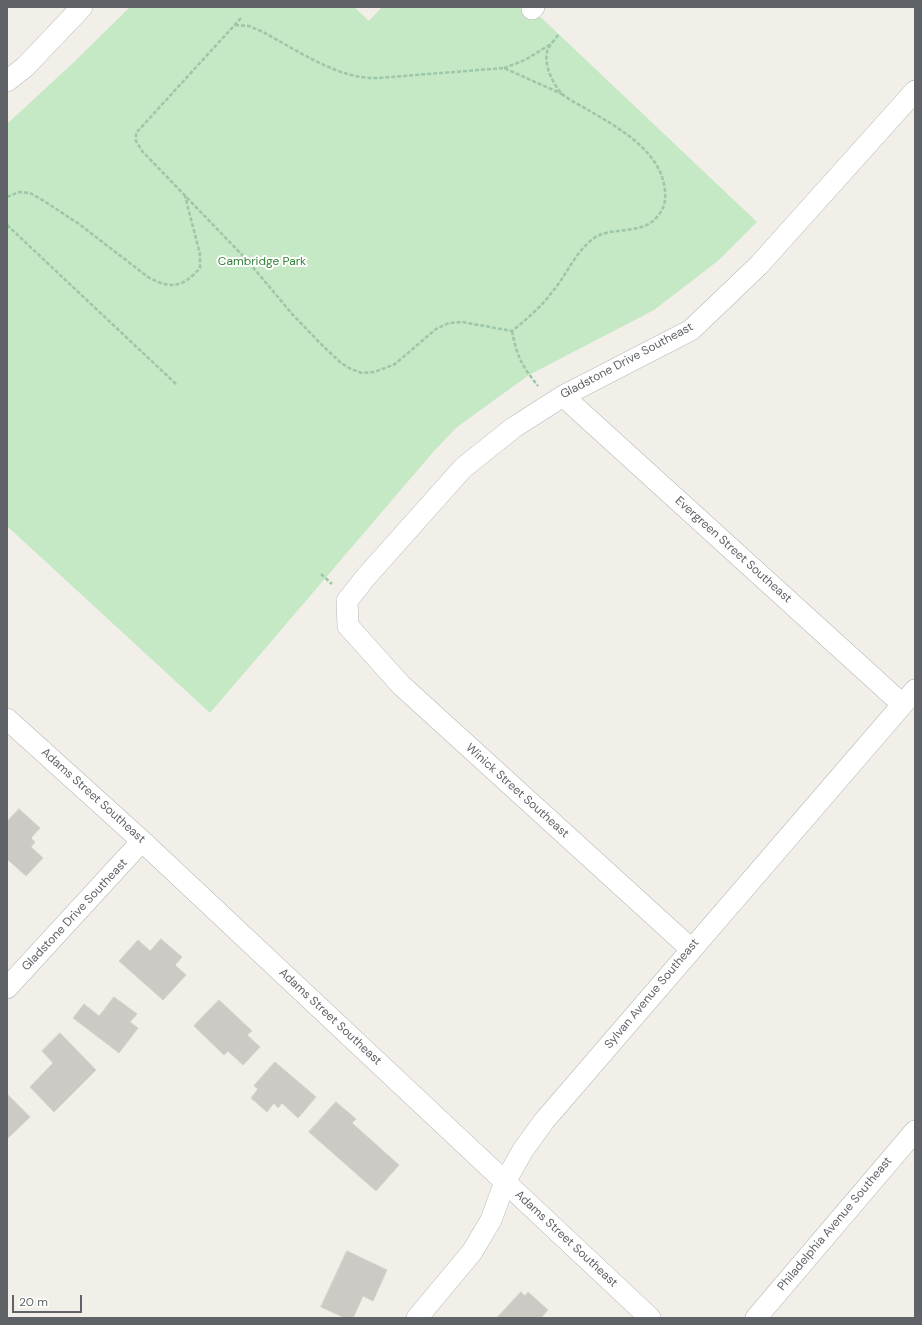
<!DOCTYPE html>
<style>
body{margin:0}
#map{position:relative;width:922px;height:1325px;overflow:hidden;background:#f1efe8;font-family:"DM Sans",sans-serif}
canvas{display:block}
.frame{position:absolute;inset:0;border:8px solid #5f6368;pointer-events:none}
.scale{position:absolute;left:12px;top:1295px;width:70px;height:18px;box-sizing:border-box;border:2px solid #5f6368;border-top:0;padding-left:5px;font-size:12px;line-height:14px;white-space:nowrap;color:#5f6368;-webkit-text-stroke:3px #fff;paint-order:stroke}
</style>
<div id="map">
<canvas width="922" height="1325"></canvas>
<div class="frame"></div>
<div class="scale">20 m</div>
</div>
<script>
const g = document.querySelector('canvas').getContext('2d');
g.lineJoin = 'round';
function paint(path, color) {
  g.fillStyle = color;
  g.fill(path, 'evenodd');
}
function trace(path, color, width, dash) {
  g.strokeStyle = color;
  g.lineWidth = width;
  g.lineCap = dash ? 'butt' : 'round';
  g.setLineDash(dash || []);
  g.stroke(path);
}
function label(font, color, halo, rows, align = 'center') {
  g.font = font + ' "DM Sans",sans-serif';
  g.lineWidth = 4;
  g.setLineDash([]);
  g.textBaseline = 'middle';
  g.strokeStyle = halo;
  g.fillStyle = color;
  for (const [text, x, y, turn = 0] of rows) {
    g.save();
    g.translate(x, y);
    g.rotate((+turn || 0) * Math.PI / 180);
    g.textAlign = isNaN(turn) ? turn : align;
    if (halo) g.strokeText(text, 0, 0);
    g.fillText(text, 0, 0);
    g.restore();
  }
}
paint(new Path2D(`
 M130 7H354L369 21 382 7H530L757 222 719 260 654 310 529 375 457 427 434 451 210 713 7 526V124L73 63Z`), '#c5e8c5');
const building = new Path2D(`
 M19 809 40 828 31 838 35 842 31 847 43 858 26 876 7 859V822Z
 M161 939 182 957 175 965 186 975 163 1000 119 961 138 940 150 951Z
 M114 997 137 1014 130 1022 138 1028 119 1053 73 1018 84 1004 99 1016Z
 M219 1000 252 1031 247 1035 260 1047 243 1065 228 1051 224 1055 194 1026Z
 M60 1033 96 1070 54 1112 30 1087 53 1063 42 1051Z
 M275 1062 316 1097 298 1118 282 1103 278 1108 274 1103 267 1112 251 1098 258 1089 254 1086Z
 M8 1095 30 1117 7 1139V1096Z
 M336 1102 356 1119 352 1123 399 1165 376 1191 309 1132Z
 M347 1251 387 1270 373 1301 363 1296 353 1318H345L321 1307Z
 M521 1292 525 1296 528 1292 548 1310 541 1318H497Z`);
paint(building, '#cccac5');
trace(building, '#d6d1c6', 1);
const street = new Path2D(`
 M532 9 534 7
 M7 81 25 67 82 7
 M563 396 902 704
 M7 719 142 841 650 1318
 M691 949 401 685 348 626 347 601 365 578 463 468 513 428 563 396 691 330 759 265 915 91
 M7 988 142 841
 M417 1318 472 1252 491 1220 505 1182 523 1150 544 1121 915 690
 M756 1318 915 1131`);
trace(street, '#b5b8bc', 22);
trace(new Path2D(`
 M241 18 136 133V141L142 151 246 259 293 315 322 345 341 363 351 369 362 373 374 372 385 368 395 364 436 329 449 323 462 322 512 331C527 319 542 306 553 291 567 274 576 251 594 238 613 225 645 237 660 213 666 205 666 194 664 184 657 149 616 126 588 110 580 105 569 100 562 94 553 84 544 66 547 52 549 46 555 39 559 34
 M235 25 249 26 263 32C297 50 339 80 378 78L504 68 562 94
 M504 68 525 60 551 44
 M7 197 19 192 30 193 44 201 79 224 148 277C171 290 183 287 200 268V254L185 196
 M7 225 176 384
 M512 331C517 357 522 366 538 386
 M321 574 332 584`), '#9cc7a9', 2.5, [4, 2]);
trace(street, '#fff', 21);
label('12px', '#348238', '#fff', [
 ["Cambridge Park",262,262]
]);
label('12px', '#5f6368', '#fff', [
 ["Gladstone Drive Southeast",627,361,-28],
 ["Evergreen Street Southeast",733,550,42],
 ["Winick Street Southeast",517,791,42],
 ["Adams Street Southeast",93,796,42],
 ["Gladstone Drive Southeast",75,915,-47],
 ["Sylvan Avenue Southeast",652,994,-50],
 ["Adams Street Southeast",330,1017,43],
 ["Philadelphia Avenue Southeast",835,1224,-50],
 ["Adams Street Southeast",566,1239,43]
]);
</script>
